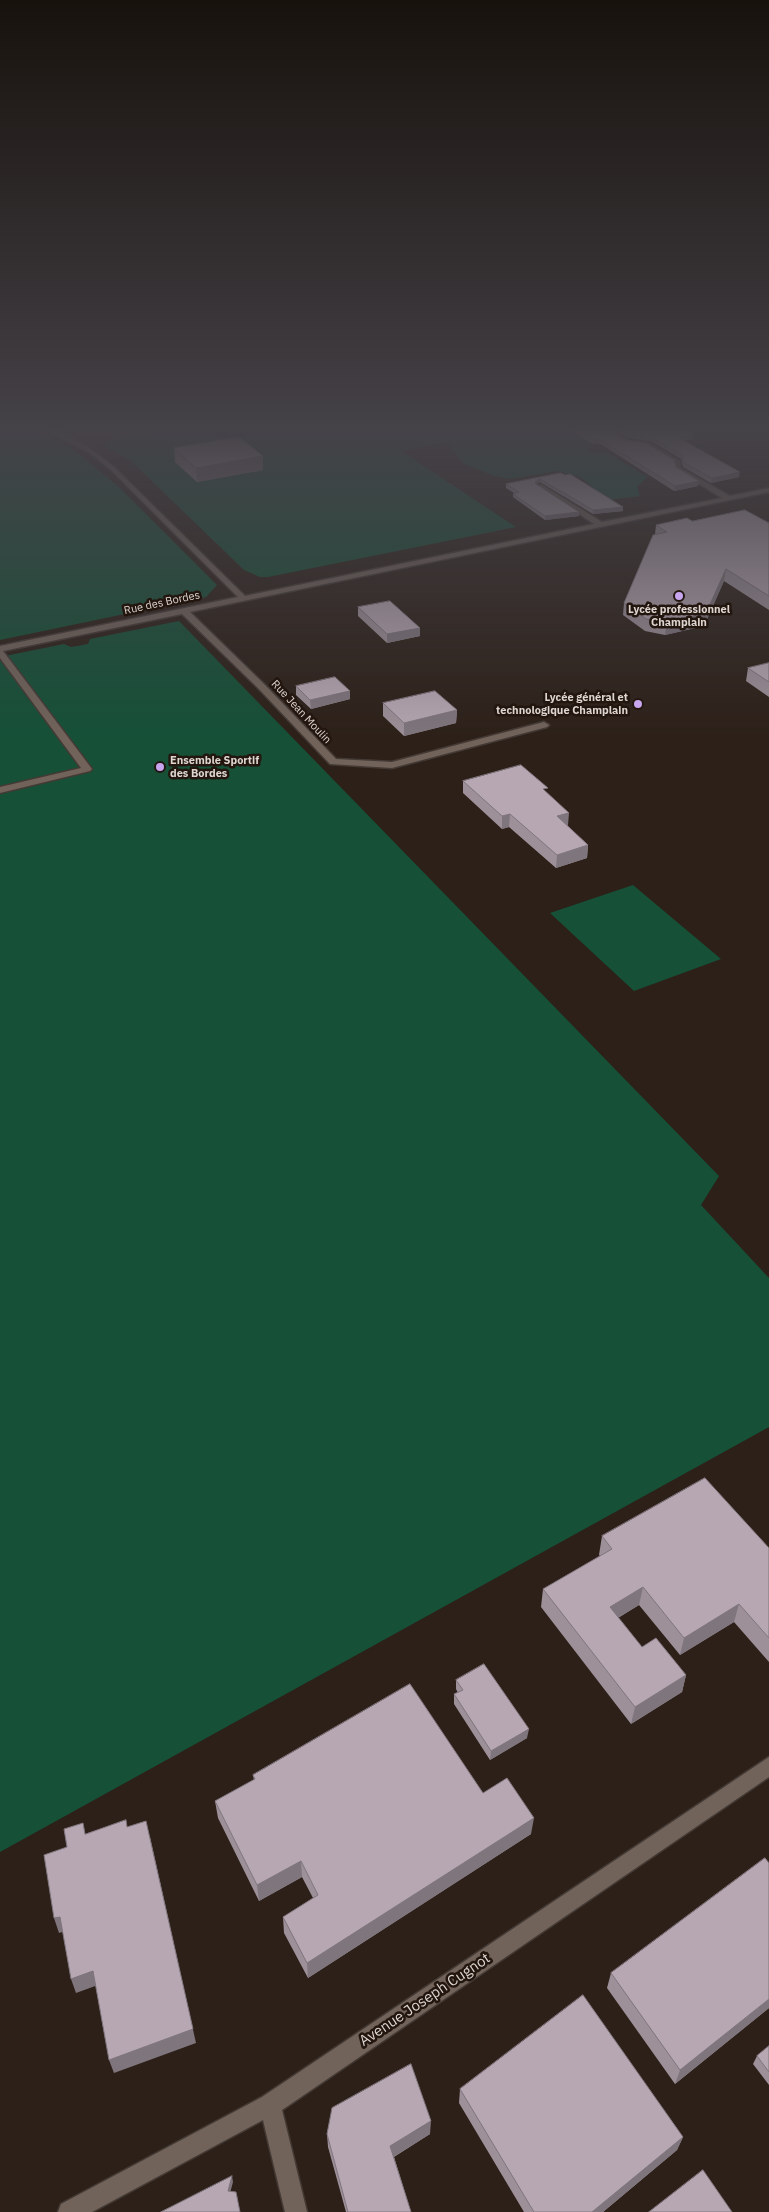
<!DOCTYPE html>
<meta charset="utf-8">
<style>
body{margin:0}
canvas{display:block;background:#2c2018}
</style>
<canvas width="769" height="2212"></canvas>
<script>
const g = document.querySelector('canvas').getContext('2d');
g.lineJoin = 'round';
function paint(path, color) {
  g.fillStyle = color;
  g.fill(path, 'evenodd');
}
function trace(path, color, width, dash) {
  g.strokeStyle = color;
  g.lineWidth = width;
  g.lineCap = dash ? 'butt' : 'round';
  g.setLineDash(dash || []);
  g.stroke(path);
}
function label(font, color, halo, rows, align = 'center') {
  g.font = font + ' "IBM Plex Sans",sans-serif';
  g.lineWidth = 5;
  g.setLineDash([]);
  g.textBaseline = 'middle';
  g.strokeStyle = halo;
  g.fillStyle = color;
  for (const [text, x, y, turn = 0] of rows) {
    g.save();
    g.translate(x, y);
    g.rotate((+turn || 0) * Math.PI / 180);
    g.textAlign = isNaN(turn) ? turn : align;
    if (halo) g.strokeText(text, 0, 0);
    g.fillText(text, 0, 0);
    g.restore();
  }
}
paint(new Path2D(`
 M47 431H242L102 462 63 437Z`), '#372426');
paint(new Path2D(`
 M0 431H35L70 447 120 488 217 585 206 597 0 640Z
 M180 431H558L583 434 591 442 588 452 608 453 647 477 637 487 640 496 609 500 580 477 558 471 510 479 495 476 464 464 446 442 401 451 516 527 268 577H260L244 570 130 460 102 445 126 435Z
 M179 621 719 1176 701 1205 769 1278V1427L0 1852V657L64 644 71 647 88 644 90 639Z
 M633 885 721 959 634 991 550 913Z`), '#155037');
const minor = new Path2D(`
 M46 431C69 431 97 453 114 467L245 596 594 524 539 487 537 486 541 484 602 522 722 498 676 470 675 463 646 446 625 443 608 431H616L629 440 650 443 680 461 681 468 730 496 769 488V492L190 612 264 684 336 759 392 762 544 722 549 725 547 727 392 768 330 764 258 688 182 614 3 651 92 769 90 771 0 793V787L81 768 0 658V646L238 597 110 469 90 453Z
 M769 1757V1777L282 2110 307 2212H285L263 2120 92 2212H58L61 2204 262 2097Z`);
trace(minor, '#443a35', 3);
paint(minor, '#71635a');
paint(new Path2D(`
 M571 431H612L624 440 676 467 698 486 674 491 599 443 593 444Z
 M619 431H687L693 434V439L684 441 739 477 711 483 683 467 681 459 651 441 630 438Z
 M174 448 263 470 197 482 175 462Z
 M565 475 623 511 593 514 540 482 537 484 579 516 545 520 513 497V494L514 493 506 488V484Z
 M692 521 769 523V610L724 581 704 626 665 635 645 631 623 615 624 603 655 534 656 525Z
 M358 607 420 628V636L387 643 358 616Z
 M769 663V697L746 681 748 668Z
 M296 686 350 699 311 709 296 695Z
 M383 703 457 710 456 723 404 736 383 716Z
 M463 781 547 793 568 825 567 826 588 845 587 858 556 868 509 827 502 829 463 793Z
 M602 1536 769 1548V1662L734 1622 680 1655 639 1605 618 1618 642 1647 686 1675 682 1692 631 1724 541 1607 543 1589 600 1556 599 1555Z
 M456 1680 527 1738 490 1760 454 1704V1694L458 1693 456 1689Z
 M253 1775 483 1793 531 1834 308 1978 284 1933 283 1917 313 1898 302 1877 259 1901 218 1818 215 1801 254 1780Z
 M769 1863V2008L675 2084 607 1988 611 1973Z
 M769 2046V2085L753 2064 757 2056Z
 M460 2089 683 2137 677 2150 603 2212H524L459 2103Z
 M327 2134H430L394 2157 411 2212H346L328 2147Z`), '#9d9099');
paint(new Path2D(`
 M693 434V439L678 442 679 438Z
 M599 439V443L593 444 594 440Z
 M263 456V470L197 482 196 468Z
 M740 472 739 477 711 483 712 478Z
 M540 479V482L535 485V482Z
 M699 481 698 486 674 491 675 486Z
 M623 507V511L593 514V510Z
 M579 512V516L545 520V516Z
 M726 569 724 581 704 626 665 635 667 622Z
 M420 628V636L387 643V634Z
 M350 691V699L311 709 310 700Z
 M457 710 456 723 404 736V723Z
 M569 813 568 825 555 829 557 816Z
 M510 814 509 827 502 829V816Z
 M588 845 587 858 556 868 557 855Z
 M643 1587 639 1605 606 1625 610 1607Z
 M739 1604 734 1622 680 1655 684 1638Z
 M686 1675 682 1692 631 1724 635 1707Z
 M529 1729 527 1738 490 1760 491 1751Z
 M534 1818 531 1834 308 1978 307 1963Z
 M150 1837 196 2043 114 2073 109 2060Z
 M301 1861 302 1877 259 1901 257 1885Z
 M60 1917 65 1931 59 1933 54 1918Z
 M93 1971 98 1985 76 1993 71 1979Z
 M769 1999V2008L675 2084 680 2070Z
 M431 2121 430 2134 390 2159V2146Z
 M683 2137 677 2150 603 2212H592Z
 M232 2176 233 2182 229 2197 228 2191Z`), '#7f757d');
const building = new Path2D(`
 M579 431H612L624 440 646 443 674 460 676 467 699 481 675 486 599 439 594 440Z
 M627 431H687L693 434 679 438 740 472 712 478 683 462 682 455 651 437 630 434Z
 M239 437 263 456 196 468 174 448Z
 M561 473 565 475 570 474 623 507 593 510 540 479 535 482 536 484 579 512 545 516 513 494 519 492 506 484Z
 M745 510 769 523V596L726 569 706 613 667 622 646 619 624 603 653 535 667 532 656 525 687 518 692 521Z
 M390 601 420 628 387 634 358 607Z
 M769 663V682L748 668Z
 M335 677 350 691 310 700 296 686Z
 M435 691 457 710 404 723 383 703Z
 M521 765 548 788 543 789 569 813 557 816 588 845 557 855 510 814 502 816 463 781Z
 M705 1478 769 1548V1638L739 1604 684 1638 643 1587 610 1607 642 1647 656 1638 686 1675 635 1707 543 1589 612 1549 602 1536Z
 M484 1664 529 1729 491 1751 454 1694 463 1690 456 1680Z
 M410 1684 483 1793 507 1778 534 1818 307 1963 283 1917 318 1895 301 1861 257 1885 215 1801 255 1779 253 1775Z
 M126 1820 127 1827 146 1821 193 2029 109 2060 93 1971 71 1979 60 1917 54 1918 44 1855 67 1847 64 1829 83 1823 85 1834Z
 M765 1858 769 1863V1999L680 2070 611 1973Z
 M583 1995 683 2137 592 2212H534L460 2089Z
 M769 2046V2072L757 2056Z
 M411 2064 431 2121 390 2146 411 2212H348L327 2134 332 2108Z
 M703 2170 732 2212H649Z
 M232 2176 228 2191 236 2192 240 2212H161Z`);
paint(building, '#b6a7b2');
trace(building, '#7f757d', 1);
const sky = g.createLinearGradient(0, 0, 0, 741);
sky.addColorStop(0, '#18120d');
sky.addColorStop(0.58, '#454248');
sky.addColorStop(1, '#45424800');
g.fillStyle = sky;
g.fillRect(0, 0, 769, 741);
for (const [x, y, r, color] of [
 [679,596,5,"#c7a6ef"],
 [638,704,5,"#c7a6ef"],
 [160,767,5,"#c7a6ef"]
]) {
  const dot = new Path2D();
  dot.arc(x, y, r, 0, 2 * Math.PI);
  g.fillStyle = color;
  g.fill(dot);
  trace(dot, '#22160f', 2);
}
label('11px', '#ded5d0', '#22160f', [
 ["Rue des Bordes",162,603,-12],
 ["Rue Jean Moulin",301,712,47]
]);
label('bold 11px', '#ded5d0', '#22160f', [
 ["Lycée professionnel",679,610],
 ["Champlain",679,623],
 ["Lycée général et",628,698,"right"],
 ["technologique Champlain",628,711,"right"],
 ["Ensemble Sportif",170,761,"left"],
 ["des Bordes",170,774,"left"]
]);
label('15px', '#ded5d0', '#22160f', [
 ["Avenue Joseph Cugnot",425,2000,-34]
]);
</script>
